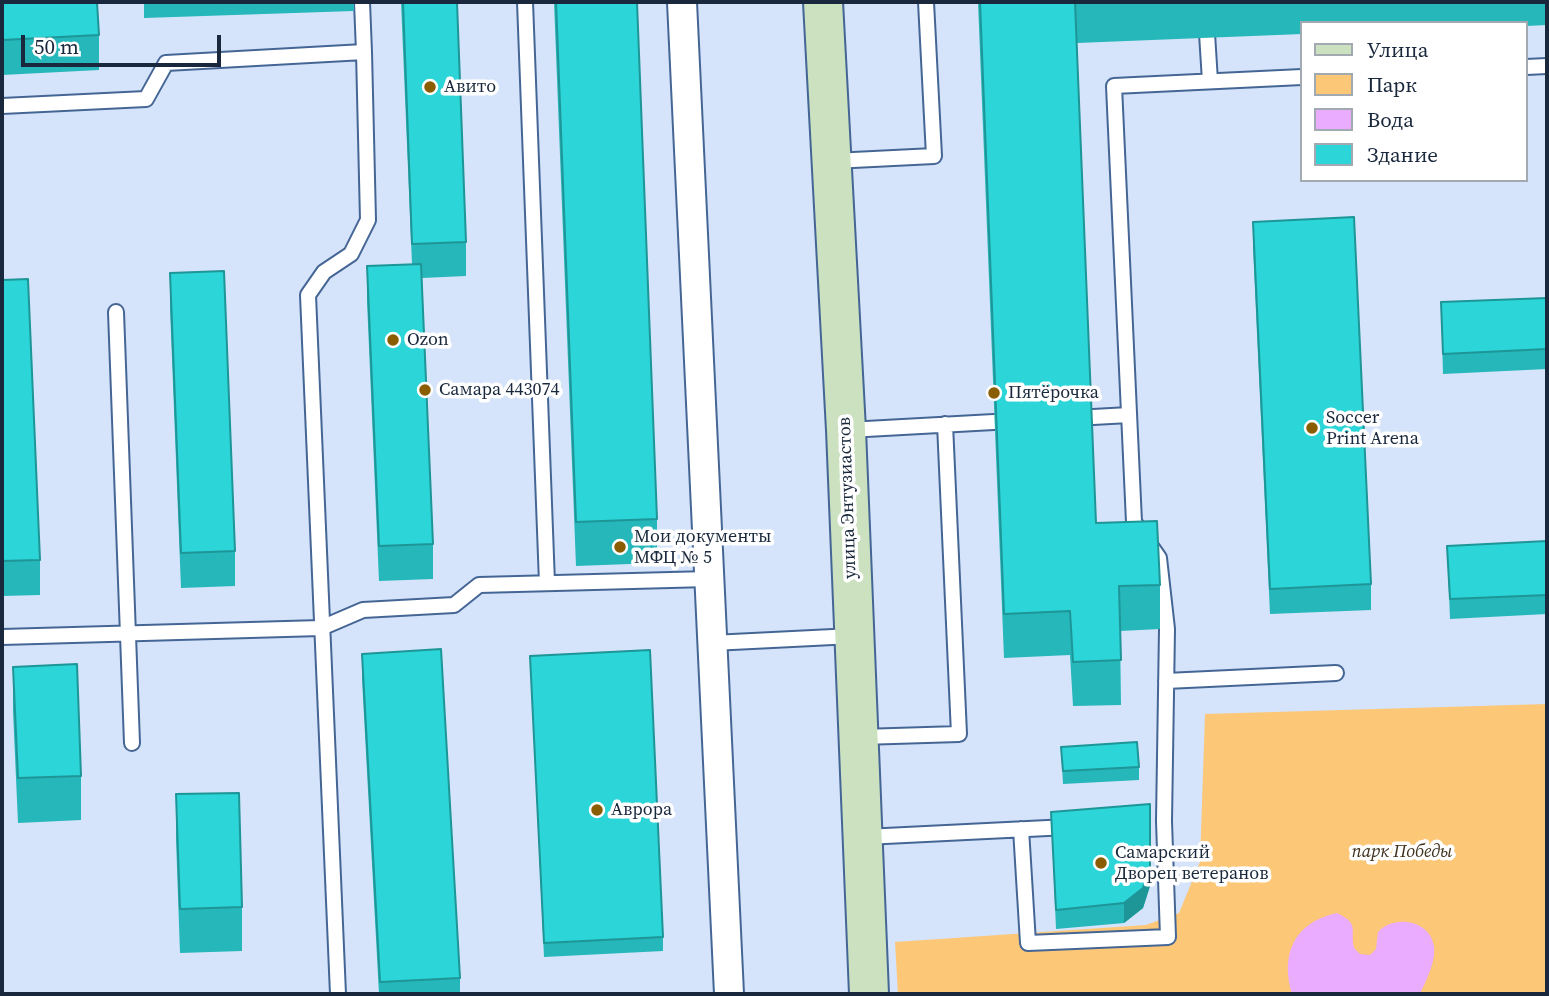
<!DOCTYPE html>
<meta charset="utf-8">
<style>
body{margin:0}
#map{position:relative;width:1549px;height:996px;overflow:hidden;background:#d5e4fa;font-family:"Source Serif 4",serif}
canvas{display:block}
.frame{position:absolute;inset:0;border:4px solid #19283c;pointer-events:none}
.legend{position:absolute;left:1300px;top:21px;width:228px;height:161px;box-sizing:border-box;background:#fff;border:2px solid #a3a9b1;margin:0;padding:9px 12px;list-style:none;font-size:21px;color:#19283c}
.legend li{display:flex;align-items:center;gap:14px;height:35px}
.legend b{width:35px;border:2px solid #a3a9b1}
.scale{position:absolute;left:21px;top:35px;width:200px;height:32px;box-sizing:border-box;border:4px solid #19283c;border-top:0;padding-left:9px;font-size:21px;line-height:24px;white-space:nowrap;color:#19283c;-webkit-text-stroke:5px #fff;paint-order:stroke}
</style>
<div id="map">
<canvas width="1549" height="996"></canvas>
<div class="frame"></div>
<ul class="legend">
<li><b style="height:9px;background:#cbe1bf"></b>Улица</li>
<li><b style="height:19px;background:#fcc777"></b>Парк</li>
<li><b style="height:19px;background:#e9acfe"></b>Вода</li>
<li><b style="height:19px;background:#2bd5d8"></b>Здание</li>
</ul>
<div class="scale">50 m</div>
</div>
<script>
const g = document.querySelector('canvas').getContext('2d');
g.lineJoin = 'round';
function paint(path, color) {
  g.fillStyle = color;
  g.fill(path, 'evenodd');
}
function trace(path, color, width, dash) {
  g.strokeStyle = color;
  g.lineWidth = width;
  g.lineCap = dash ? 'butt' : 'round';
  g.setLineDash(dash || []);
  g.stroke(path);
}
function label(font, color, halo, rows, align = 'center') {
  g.font = font + ' "Source Serif 4",serif';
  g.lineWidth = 7;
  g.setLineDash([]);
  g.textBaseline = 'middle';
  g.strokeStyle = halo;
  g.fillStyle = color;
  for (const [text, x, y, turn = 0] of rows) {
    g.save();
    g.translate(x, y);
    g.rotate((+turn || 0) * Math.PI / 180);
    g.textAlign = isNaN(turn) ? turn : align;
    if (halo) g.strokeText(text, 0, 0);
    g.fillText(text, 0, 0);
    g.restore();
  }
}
paint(new Path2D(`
 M1547 704V994H898L895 942 1146 925 1179 913 1200 862 1205 714Z`), '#fcc777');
paint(new Path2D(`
 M1337 913C1360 924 1350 929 1354 948L1360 954 1370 955 1376 949 1378 932C1394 914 1431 920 1434 947 1436 961 1426 981 1420 994H1292C1280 955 1294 922 1337 913Z`), '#e9acfe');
const lane = new Path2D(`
 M525 2 547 583
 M1205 2 1210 81
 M1526 67 1547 66
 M2 106 146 99 166 63 364 52 362 2
 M833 161 934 156 926 2
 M116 312 132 743
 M1075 418 1129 415
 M848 430 1012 421
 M2 637 321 628 363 610 454 605 479 585 709 579
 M712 643 853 636
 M1166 681 1336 673
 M861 737 959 734 945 424
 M1021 829 1028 943 1168 937 1164 821 1167 629 1159 558 1134 522 1114 86 1302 77
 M865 837 1068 827
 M338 994 308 295 324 272 351 254 368 220 364 52`);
const street = new Path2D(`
 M682 2 729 994`);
const secondary = new Path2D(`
 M823 2 846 430 869 994`);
trace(lane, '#456695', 18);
trace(street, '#456695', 32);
trace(secondary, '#456695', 42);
trace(lane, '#fff', 14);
trace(street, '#fff', 28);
trace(secondary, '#cbe1bf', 38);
paint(new Path2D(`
 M2 2 99 35V70L2 75Z
 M144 2H354V11L144 18Z
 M401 2H457L466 242V276L422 278 433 544V579L379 581 367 301V266L412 264Z
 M554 2H637L657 519V563L576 566Z
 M978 2H1547V25L1526 26V23H1302V34L1077 43 1096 523 1160 585V629L1120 631 1121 705 1073 706 1070 655 1004 658Z
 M1253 222 1371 584V610L1270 614 1253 247Z
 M170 273 235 551V586L181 588 170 308Z
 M2 280 40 560V595L2 596Z
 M1547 298V369L1443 374 1441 302Z
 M1547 541V614L1450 619 1447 546Z
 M362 654 460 978V994H379L362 679Z
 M530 656 663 937V951L544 957Z
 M13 667 81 776V820L18 823 13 711Z
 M1061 747 1139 767V780L1063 784Z
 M176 794 242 907V951L180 953 176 839Z
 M1051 812 1150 886 1143 908 1124 923 1056 929Z`), '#25b7ba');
paint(new Path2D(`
 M1150 866V886L1143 908 1124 923V903Z`), '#1e9597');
const building = new Path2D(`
 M2 2H97L99 35 2 40Z
 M403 2H457L466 242 412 244Z
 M556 2H637L657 519 576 522Z
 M980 2H1075L1096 523 1157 521 1160 585 1119 586 1121 660 1073 662 1070 611 1004 614Z
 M1354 217 1371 584 1270 589 1253 222Z
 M421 264 433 544 379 546 367 266Z
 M224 271 235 551 181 553 170 273Z
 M28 279 40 560 2 561V280Z
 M1547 298V349L1443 354 1441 302Z
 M1547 541V595L1450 599 1447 546Z
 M441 649 460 978 380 982 362 654Z
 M650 650 663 937 544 943 530 656Z
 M77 664 81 776 18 778 13 667Z
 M1137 742 1139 767 1063 771 1061 747Z
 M239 793 242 907 180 909 176 794Z
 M1150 804V866L1143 888 1124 903 1056 910 1051 812Z`);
paint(building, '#2bd5d8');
trace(building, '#1e9597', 2);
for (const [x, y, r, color] of [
 [430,87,7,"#895d00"],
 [393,340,7,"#895d00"],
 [425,390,7,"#895d00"],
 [994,393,7,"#895d00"],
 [1312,428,7,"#895d00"],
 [620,547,7,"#895d00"],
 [597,810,7,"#895d00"],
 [1101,863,7,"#895d00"]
]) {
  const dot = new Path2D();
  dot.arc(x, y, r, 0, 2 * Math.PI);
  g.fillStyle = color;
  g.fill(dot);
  trace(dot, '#fff', 2.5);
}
label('18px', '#19283c', '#fff', [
 ["Авито",444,87],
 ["Ozon",407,340],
 ["Самара 443074",439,390],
 ["Пятёрочка",1008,393],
 ["Soccer",1326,418],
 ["Print Arena",1326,439],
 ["Мои документы",634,537],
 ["МФЦ № 5",634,558],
 ["Аврора",611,810],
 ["Самарский",1115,853],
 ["Дворец ветеранов",1115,874]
], 'left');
label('18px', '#19283c', '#fff', [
 ["улица Энтузиастов",848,498,-92]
]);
label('italic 18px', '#3e311d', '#fff', [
 ["парк Победы",1402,852]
]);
</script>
